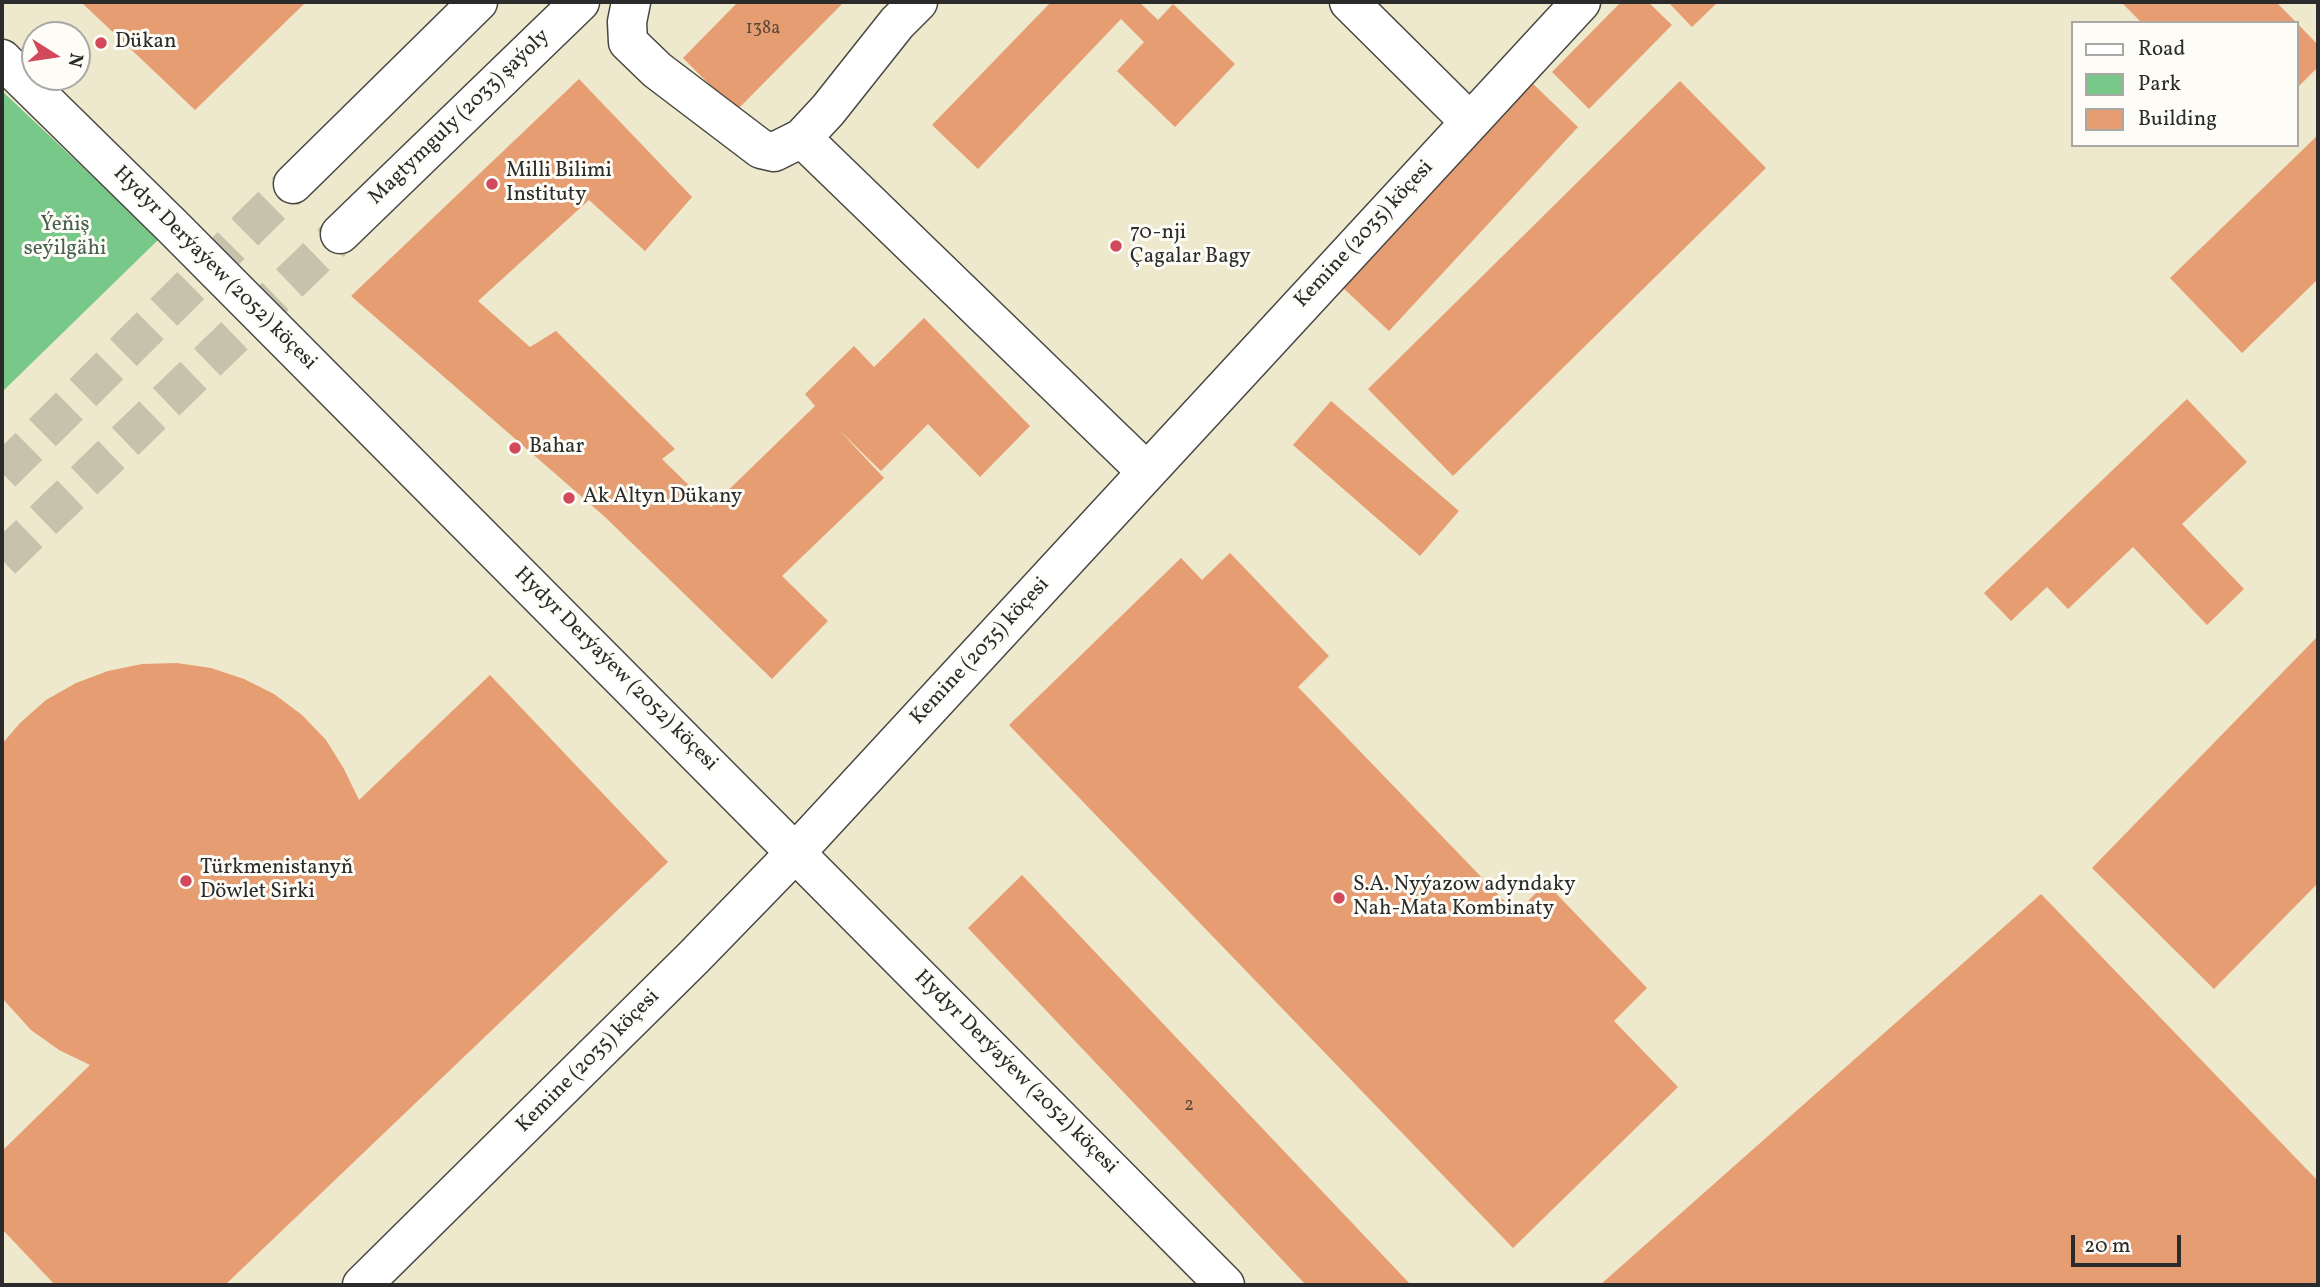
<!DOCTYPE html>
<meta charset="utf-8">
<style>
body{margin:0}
#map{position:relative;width:2320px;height:1287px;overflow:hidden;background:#eee8cc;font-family:Vollkorn,serif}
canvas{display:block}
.frame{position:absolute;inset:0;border:4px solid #2b2b2b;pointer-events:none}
.legend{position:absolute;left:2071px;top:21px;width:228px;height:126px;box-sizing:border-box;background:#fdfcf7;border:2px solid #a9a8a5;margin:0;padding:9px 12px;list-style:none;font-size:21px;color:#2b2b2b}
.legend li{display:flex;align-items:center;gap:14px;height:35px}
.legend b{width:35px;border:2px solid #a9a8a5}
.north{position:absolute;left:21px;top:21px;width:70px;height:70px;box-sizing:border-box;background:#fdfcf7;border:2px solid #a9a8a5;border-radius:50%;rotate:102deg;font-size:19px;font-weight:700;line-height:28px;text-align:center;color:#2b2b2b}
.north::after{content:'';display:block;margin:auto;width:24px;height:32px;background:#d1495b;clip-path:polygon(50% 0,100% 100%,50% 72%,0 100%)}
.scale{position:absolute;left:2071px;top:1235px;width:110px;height:32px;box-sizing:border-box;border:4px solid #2b2b2b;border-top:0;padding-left:9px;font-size:21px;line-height:24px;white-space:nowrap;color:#2b2b2b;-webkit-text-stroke:5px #fdfcf7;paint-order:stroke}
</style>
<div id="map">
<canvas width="2320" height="1287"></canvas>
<div class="frame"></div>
<ul class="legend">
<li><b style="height:9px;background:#fff"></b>Road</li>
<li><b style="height:19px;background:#78c889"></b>Park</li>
<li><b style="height:19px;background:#e69d71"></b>Building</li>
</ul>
<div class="north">N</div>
<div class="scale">20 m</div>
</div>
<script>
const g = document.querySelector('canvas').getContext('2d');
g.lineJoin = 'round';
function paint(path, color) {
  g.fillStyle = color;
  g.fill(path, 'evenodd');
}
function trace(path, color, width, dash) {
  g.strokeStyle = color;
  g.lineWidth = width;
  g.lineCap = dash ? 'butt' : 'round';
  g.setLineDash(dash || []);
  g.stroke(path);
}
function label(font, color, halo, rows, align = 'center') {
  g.font = font + ' Vollkorn,serif';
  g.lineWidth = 6;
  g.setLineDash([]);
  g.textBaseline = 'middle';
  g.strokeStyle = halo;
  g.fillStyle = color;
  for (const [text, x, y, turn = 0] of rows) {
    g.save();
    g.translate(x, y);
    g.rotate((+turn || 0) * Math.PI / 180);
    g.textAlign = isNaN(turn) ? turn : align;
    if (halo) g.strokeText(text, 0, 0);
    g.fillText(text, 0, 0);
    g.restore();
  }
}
paint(new Path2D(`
 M2 91 159 239 2 392Z`), '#78c889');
paint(new Path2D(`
 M81 2H306L195 110Z
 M738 2H844L736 111 683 58Z
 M1051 2H1139L1158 20 1173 4 1235 64 1175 127 1117 71 1144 42 1121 19 978 169 932 125Z
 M1621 2H1648L1672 25 1589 109 1552 72Z
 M1668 2H1718L1692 27Z
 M2121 2H2276L2297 23H2142Z
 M2297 23 2318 45V67L2297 88Z
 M579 79 692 197 645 251 589 200 478 301 530 347 556 331 675 449 662 459 711 507 815 406 805 394 854 346 874 367 924 318 1030 426 980 477 928 424 881 471 838 429 884 478 782 576 828 621 772 679 605 517 351 296Z
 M1530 81 1578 127 1389 331 1340 285Z
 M1680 81 1766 168 1453 476 1368 389Z
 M2318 135V279L2242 353 2170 278Z
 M2187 399 2247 462 2182 524 2244 589 2207 625 2133 547 2068 609 2047 587 2011 621 1984 593Z
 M1331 401 1459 511 1420 556 1293 445Z
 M1230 553 1329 656 1298 687 1516 913 1546 883 1647 988 1614 1021 1678 1087 1513 1248 1009 725 1181 558 1202 580Z
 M2318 636V883L2214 989 2092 868Z
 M177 663 211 668 244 679 274 694 302 715 326 740 344 769 359 800 490 675 668 862 225 1285H55L2 1229V1151L90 1065 59 1050 31 1030 2 998V744L20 723 46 700 76 683 108 671 142 664Z
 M1022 875 1411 1285H1306L968 928Z
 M2041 894 2318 1181V1285H1600Z`), '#e69d71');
trace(new Path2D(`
 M2 473 293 184
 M2 560 340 234`), '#c7c2ac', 38, [38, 19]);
const minor = new Path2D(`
 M631 2 627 22 628 42 657 70 761 149 774 152 802 138 828 110 897 23 918 2
 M1349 2 1470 122
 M2 59 172 226 1225 1285
 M802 138 1147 472
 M362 1285 694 957 796 852 1581 2`);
const major = new Path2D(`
 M293 184 478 2
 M340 234 580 2`);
trace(minor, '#484743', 41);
trace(major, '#484743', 41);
trace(minor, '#fff', 38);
trace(major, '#fff', 38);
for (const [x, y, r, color] of [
 [101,43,7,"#d1495b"],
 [492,184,7,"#d1495b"],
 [1116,246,7,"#d1495b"],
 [515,448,7,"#d1495b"],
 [569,498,7,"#d1495b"],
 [186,881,7,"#d1495b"],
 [1339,898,7,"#d1495b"]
]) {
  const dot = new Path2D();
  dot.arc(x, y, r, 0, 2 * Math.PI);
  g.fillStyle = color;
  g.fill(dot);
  trace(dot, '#fdfcf7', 2.5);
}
label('18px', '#5a483c', null, [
 ["138a",763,30],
 ["2",1189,1107]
]);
label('21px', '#2b2b2b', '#fdfcf7', [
 ["Dükan",115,43],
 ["Milli Bilimi",506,172],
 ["Instituty",506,196],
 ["70-nji",1130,234],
 ["Çagalar Bagy",1130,258],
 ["Bahar",529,448],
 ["Ak Altyn Dükany",583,498],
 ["Türkmenistanyň",200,869],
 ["Döwlet Sirki",200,893],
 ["S.A. Nyýazow adyndaky",1353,886],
 ["Nah-Mata Kombinaty",1353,910]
], 'left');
label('21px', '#2b2b2b', '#fdfcf7', [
 ["Magtymguly (2033) şaýoly",460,118,-44],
 ["Kemine (2035) köçesi",1365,235,-47],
 ["Hydyr Derýaýew (2052) köçesi",214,269,45],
 ["Kemine (2035) köçesi",981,652,-47],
 ["Hydyr Derýaýew (2052) köçesi",615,670,45],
 ["Kemine (2035) köçesi",589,1062,-45],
 ["Hydyr Derýaýew (2052) köçesi",1015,1073,45]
]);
label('21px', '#46624c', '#fdfcf7', [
 ["Ýeňiş",65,226],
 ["seýilgähi",65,250]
]);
</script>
